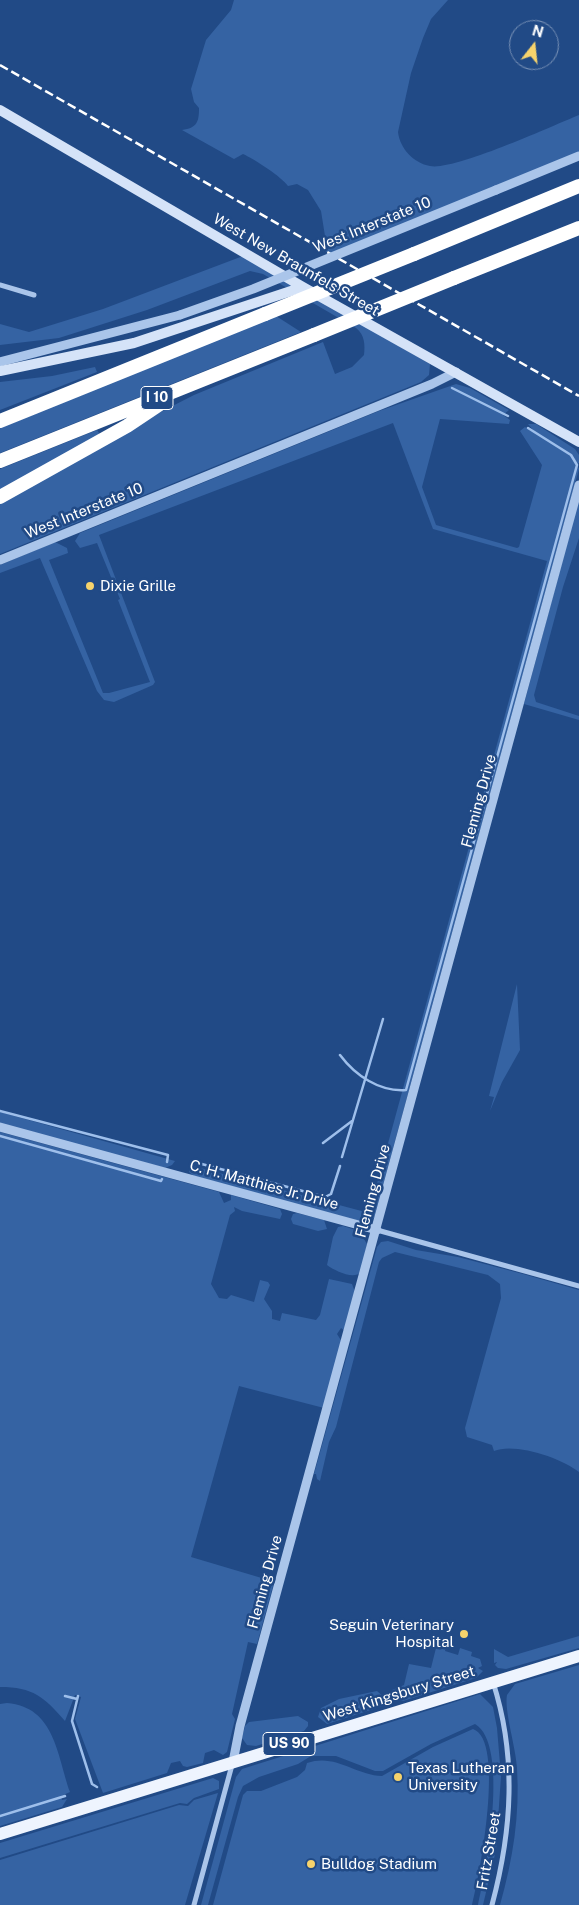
<!DOCTYPE html>
<style>
body{margin:0}
#map{position:relative;width:579px;height:1905px;overflow:hidden;background:#214a86;font-family:"Public Sans",sans-serif}
canvas{display:block}
.north{position:absolute;left:509px;top:20px;width:50px;height:50px;box-sizing:border-box;background:#214a86;border:1px solid #7a92b6;border-radius:50%;rotate:16deg;font-size:14px;font-weight:700;line-height:20px;text-align:center;color:#fff}
.north::after{content:'';display:block;margin:auto;width:18px;height:22px;background:#f6d36c;clip-path:polygon(50% 0,100% 100%,50% 72%,0 100%)}
</style>
<div id="map">
<canvas width="579" height="1905"></canvas>
<div class="north">N</div>
</div>
<script>
const g = document.querySelector('canvas').getContext('2d');
g.lineJoin = 'round';
function paint(path, color) {
  g.fillStyle = color;
  g.fill(path, 'evenodd');
}
function trace(path, color, width, dash) {
  g.strokeStyle = color;
  g.lineWidth = width;
  g.lineCap = dash ? 'butt' : 'round';
  g.setLineDash(dash || []);
  g.stroke(path);
}
function label(font, color, halo, rows, align = 'center') {
  g.font = font + ' "Public Sans",sans-serif';
  g.lineWidth = 5;
  g.setLineDash([]);
  g.textBaseline = 'middle';
  g.strokeStyle = halo;
  g.fillStyle = color;
  for (const [text, x, y, turn = 0] of rows) {
    g.save();
    g.translate(x, y);
    g.rotate((+turn || 0) * Math.PI / 180);
    g.textAlign = isNaN(turn) ? turn : align;
    if (halo) g.strokeText(text, 0, 0);
    g.fillText(text, 0, 0);
    g.restore();
  }
}
paint(new Path2D(`
 M234 0H448L431 19 423 38 411 73 398 132C400 149 414 163 430 166 454 171 552 126 579 115V156L332 255 318 247 325 236 321 211 308 190 297 184 288 186C282 177 254 159 243 154L234 159 182 130C197 128 199 122 199 108L194 102 191 89 206 40 231 10Z
 M243 256 430 364 429 375 421 382 0 554V501L149 418 194 395 323 342 335 374 352 367 364 355C365 345 365 335 356 328L263 274 250 271 147 310 59 338 0 345V324L29 332 103 309Z
 M276 316 301 332 0 453V428Z
 M95 367 97 372 0 410V382L52 376Z
 M456 384 470 388 509 410 503 415 510 420 509 424 440 419 422 487 436 525 517 548 519 547 542 465 520 431 525 427 531 431 533 430 528 424H536L575 449 579 455V463L576 464 579 469 374 1218 369 1221 362 1222 194 1176 189 1172V1165L369 1213 547 561 433 529 393 423 99 535 155 682 153 685 114 702 104 700 97 691 40 558 0 573V565L55 542 67 548 68 553 49 560 103 693H109L150 682 118 600 120 599 97 543 80 548 75 541 80 533 379 411Z
 M97 430 101 436 0 492V469Z
 M579 499V538L563 587 534 695 536 702 579 716V720L524 704Z
 M517 984 520 1050 502 1082 490 1111 494 1097 489 1096Z
 M0 1112 175 1161 172 1165 165 1168 0 1124Z
 M0 1132 219 1192 224 1203 231 1200V1195L280 1209 282 1214 280 1219 242 1211 234 1207 235 1211 230 1215 211 1284 219 1298 227 1299 231 1295 254 1302 260 1280 268 1282 270 1285 264 1299 272 1311V1319L280 1321 282 1313 316 1320 320 1315 329 1279 352 1284 355 1292 345 1331 341 1328 337 1334 342 1342 324 1408 239 1386 191 1557 265 1579 267 1573 272 1578 273 1586 257 1644 248 1642 232 1714 235 1719 227 1752 223 1755 214 1750 205 1753 203 1763 187 1767 183 1766 180 1761 171 1763 167 1773 103 1793 75 1719 81 1697 75 1695 65 1721C44 1697 33 1687 0 1687Z
 M297 1213 324 1220 327 1229 318 1231 293 1224 291 1219 293 1214Z
 M343 1226 359 1231 367 1244 361 1272C354 1280 335 1271 327 1265L333 1237 338 1227Z
 M388 1241 416 1250 458 1257 523 1274 579 1290V1472C562 1458 514 1442 494 1451L492 1445 467 1437 465 1428 501 1298 500 1284 488 1275 395 1252 382 1258 379 1262 336 1427 329 1442 320 1481 317 1479 316 1474H314L377 1247 381 1242Z
 M439 1636 445 1638 442 1645 446 1647 445 1651 458 1655 460 1648 472 1652 471 1656 480 1659 482 1666 478 1668 483 1671 476 1678 403 1701 394 1699 392 1690 404 1685 409 1664 431 1668Z
 M579 1636V1648L506 1669 498 1668 495 1665 497 1662 494 1663V1649L508 1657Z
 M579 1665V1905H500C513 1859 520 1815 517 1768 516 1748 504 1710 507 1695L515 1684Z
 M377 1691 385 1698 383 1706 327 1724 318 1717 321 1708 339 1699Z
 M480 1694 493 1707 497 1728 501 1776 496 1850 483 1905H478C486 1871 510 1744 475 1724L431 1744 383 1771H375L336 1756H311L298 1764 259 1777 243 1786 238 1797 208 1905H201L236 1777 242 1769Z
 M7 1703C55 1707 57 1755 70 1792L61 1796 62 1800 67 1799 62 1807 0 1826V1704Z
 M298 1716 308 1722V1726L304 1731 256 1746 247 1745 242 1738 245 1726 249 1722Z
 M473 1729C506 1740 479 1878 472 1905H213L243 1795 247 1791H261L297 1777 305 1770 307 1763C335 1753 355 1775 382 1776L433 1747Z
 M213 1778 219 1781V1789L194 1798 187 1804 180 1803 0 1858V1843Z
 M218 1793 185 1905H0V1860L179 1805 188 1806 194 1800Z`), '#3563a3');
trace(new Path2D(`
 M452 388 508 416
 M340 1055C355 1075 379 1092 406 1090L577 465 571 455 528 428
 M0 1111 168 1155 167 1162
 M0 1136 161 1181 162 1179
 M323 1143 352 1121
 M342 1157 383 1019
 M198 1163 325 1197 331 1194 340 1166
 M65 1696 77 1699
 M78 1696 72 1721 92 1784 97 1787
 M0 1816 65 1796`), '#9ebfeb', 2.5);
trace(new Path2D(`
 M0 285 34 295
 M377 1230 579 1286
 M194 1905 232 1765
 M492 1905C512 1830 517 1757 493 1682`), '#aac5ea', 5);
trace(new Path2D(`
 M496 190 579 156
 M0 362 180 315
 M0 560 432 384 456 372
 M0 1127 377 1230
 M233 1762 240 1726 579 485`), '#aac5ea', 9);
trace(new Path2D(`
 M0 110 303 287 579 442
 M0 371 134 343 303 287`), '#d5e3f8', 10);
trace(new Path2D(`
 M0 1834 579 1656`), '#eef4fe', 12);
trace(new Path2D(`
 M414 254 579 186
 M454 278 579 228
 M0 421 265 314
 M0 461 314 335
 M0 497 127 426 163 402`), '#fff', 14);
trace(new Path2D(`
 M0 65 579 396`), '#fff', 2.5, [9, 4]);
trace(new Path2D(`
 M180 315 253 289 496 190`), '#aac5ea', 9);
trace(new Path2D(`
 M265 314 414 254
 M314 335 454 278`), '#fff', 14);
for (const [x, y, r, color] of [
 [90,586,5,"#f6d36c"],
 [464,1634,5,"#f6d36c"],
 [398,1777,5,"#f6d36c"],
 [311,1864,5,"#f6d36c"]
]) {
  const dot = new Path2D();
  dot.arc(x, y, r, 0, 2 * Math.PI);
  g.fillStyle = color;
  g.fill(dot);
  trace(dot, '#214a86', 2);
}
for (const [x, y, w] of [
 [157,398,32],
 [289,1744,52]
]) {
  const box = new Path2D();
  box.roundRect(x - w / 2, y - 11.5, w, 23, 4);
  g.fillStyle = '#214a86';
  g.fill(box);
  trace(box, '#fff', 1);
}
label('bold 14px', '#fff', null, [
 ["I 10",157,398],
 ["US 90",289,1744]
]);
label('15px', '#fff', '#214a86', [
 ["West Interstate 10",372,225,-22],
 ["West New Braunfels Street",296,265,30],
 ["West Interstate 10",84,511,-22],
 ["Fleming Drive",479,801,-75],
 ["C. H. Matthies Jr. Drive",264,1185,15],
 ["Fleming Drive",373,1191,-75],
 ["Fleming Drive",265,1582,-75],
 ["West Kingsbury Street",399,1694,-17],
 ["Fritz Street",489,1851,-80]
]);
label('15px', '#fff', '#214a86', [
 ["Dixie Grille",100,586],
 ["Seguin Veterinary",454,1625,"right"],
 ["Hospital",454,1642,"right"],
 ["Texas Lutheran",408,1768],
 ["University",408,1785],
 ["Bulldog Stadium",321,1864]
], 'left');
</script>
